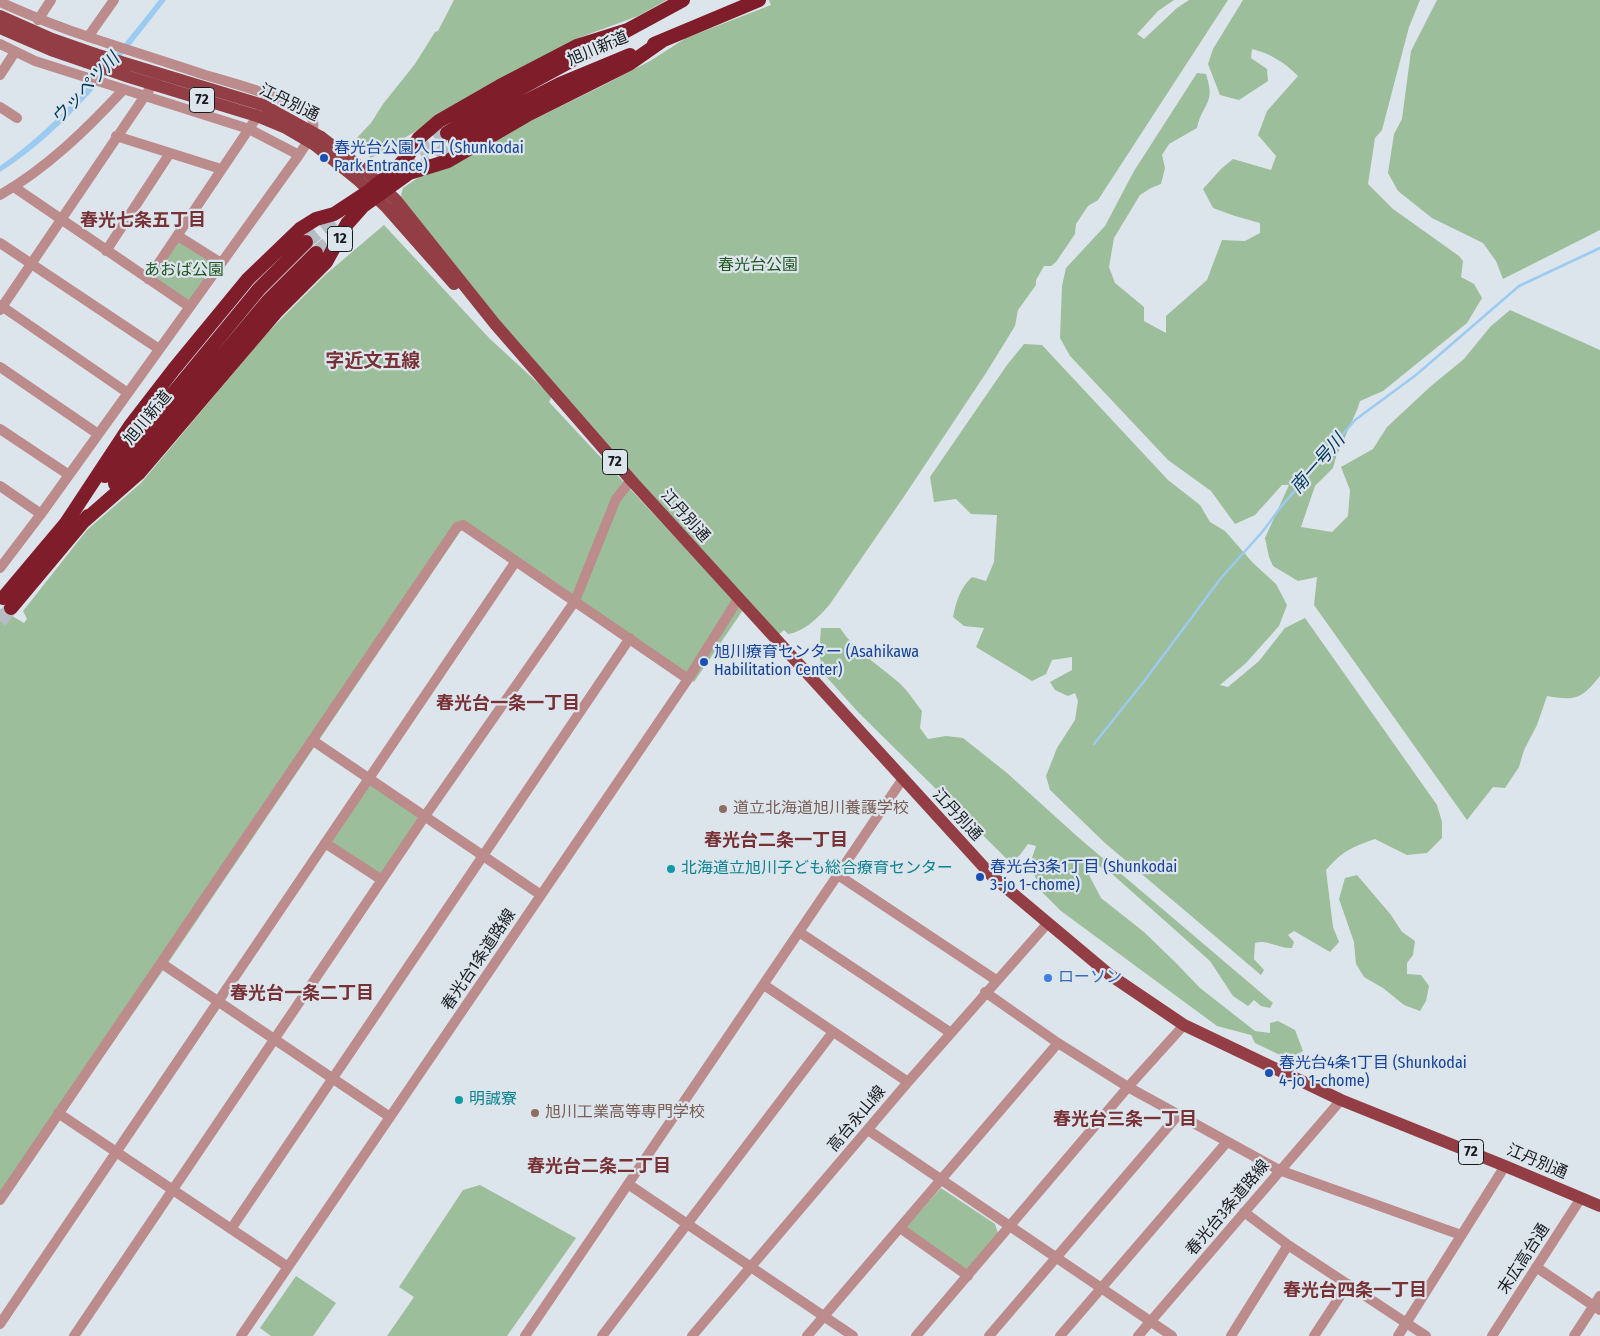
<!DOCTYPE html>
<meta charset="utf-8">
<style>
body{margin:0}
canvas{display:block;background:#dce4ec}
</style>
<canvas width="1600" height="1336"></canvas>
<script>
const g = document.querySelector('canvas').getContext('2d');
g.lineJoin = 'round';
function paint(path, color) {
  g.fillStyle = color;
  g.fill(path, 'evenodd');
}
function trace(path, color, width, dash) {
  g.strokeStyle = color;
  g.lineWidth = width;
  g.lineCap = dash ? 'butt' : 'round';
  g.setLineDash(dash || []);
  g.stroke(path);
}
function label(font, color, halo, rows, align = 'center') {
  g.font = font + ' "Fira Sans Condensed","Noto Sans JP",sans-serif';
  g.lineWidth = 4.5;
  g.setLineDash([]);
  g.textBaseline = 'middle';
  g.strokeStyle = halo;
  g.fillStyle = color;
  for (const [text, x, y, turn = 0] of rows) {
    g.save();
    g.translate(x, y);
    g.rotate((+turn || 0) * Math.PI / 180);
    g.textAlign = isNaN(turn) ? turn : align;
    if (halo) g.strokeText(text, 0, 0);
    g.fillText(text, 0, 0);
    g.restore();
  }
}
paint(new Path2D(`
 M454 0H667L638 16 581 37 476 95 371 158 366 154 363 153 360 148 354 141 371 123 383 104 415 64 435 32 438 31Z
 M769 0H1174L1158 11 1137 34 1144 39 1177 8 1189 0H1228L1098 200 1088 206 1076 224 1075 234 1056 262 1051 266H1044L1036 280V285L1018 310 1015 326 986 373 905 495 830 604C819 617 804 632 788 634L784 630 777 636 498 322 404 204 401 195 403 188 425 173 606 84 650 61 686 38 771 5Z
 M1243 0H1420L1409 27 1382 130 1375 138 1368 184 1393 209 1459 256 1463 261 1461 277 1474 284 1482 298 1467 323 1383 391 1360 401 1357 410 1336 457 1333 468 1315 486 1301 527 1332 532 1348 516 1350 490 1341 467 1373 449 1387 427 1431 386 1464 359 1490 327 1510 310 1600 350V676C1581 699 1577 701 1547 696L1537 725 1524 750 1519 767 1505 788 1493 787 1467 820 1314 605 1317 577 1298 581 1273 566 1269 557 1265 538 1289 485H1282L1255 515 1235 524 1211 491 1168 460 1070 356 1060 338 1062 286 1066 268 1105 226 1134 171 1197 73 1206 74C1208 81 1211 90 1209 98 1206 108 1199 116 1197 128L1169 144 1162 155 1165 168 1161 184 1151 188 1140 195 1114 238 1109 267 1115 283 1144 307V321L1166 333V316L1207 280 1222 240 1245 241 1260 233V223L1235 216 1213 208 1203 189 1221 169 1233 159 1271 170 1276 156 1258 135 1267 111 1298 76C1284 62 1271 54 1252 49L1251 58 1267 69 1268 81 1239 100 1220 95 1208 64 1213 49Z
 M1437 0H1600V230L1503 279 1496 261 1483 243 1432 218 1398 191 1388 173 1394 134 1402 119 1411 51Z
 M384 225 489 338 552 396 549 402 743 610 694 682 466 523 166 966 0 1205V609L24 623 27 619 23 611 87 530 141 483 267 333 325 275Z
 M178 236 221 263 190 307 148 279Z
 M1024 344 1042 345 1168 480 1200 505 1210 522 1225 531 1253 563 1276 584 1287 605 1279 626 1246 663 1220 685 1228 687 1259 661 1285 628 1305 618 1437 805 1442 822V838L1427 853 1407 855 1375 839C1350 848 1344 850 1326 870L1333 927 1339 942 1330 952 1294 931 1288 935 1294 942 1292 948C1278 949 1268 939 1255 943L1254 959 1264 970 1261 975 1105 843 1050 790 1046 776 1057 748 1075 720 1078 701 1075 693 1068 696 1055 690 1050 682 1072 670V657L1052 660 1046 674 1032 681 976 647 984 628 964 626 953 617C956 602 960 588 972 577L986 581 994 562 997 515 971 514 956 499 934 502 930 477 1007 365Z
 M821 628H840C855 651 877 664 897 681 907 689 914 701 922 711L920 728 928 739 946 736 963 738 1007 773 1079 838 1273 1003 1270 1008 1261 1006 1254 1000 1248 1006 1233 996 1210 961 1111 873 1092 862 1089 875 1101 898 1144 932 1175 962 1200 988 1255 1031 1270 1033V1023L1278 1021 1295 1030 1303 1051 1293 1057 1282 1056 1255 1043 1251 1035 1217 1026 1061 911 1041 891 1034 874 1032 858 1036 846 1028 844 1019 856 1010 862 858 712 823 673 819 653Z
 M369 779 425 816 382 880 325 843Z
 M1357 875 1391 915 1402 932 1415 941 1413 955 1407 963V974L1421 975 1429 986 1426 1001 1420 1011 1404 1005 1383 988 1364 977 1356 964 1354 942 1339 899 1345 878Z
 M480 1185 576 1238 507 1336H387L414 1297 399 1287 463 1190Z
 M941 1188 995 1224 998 1233 967 1271 906 1227Z
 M296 1276 336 1303 313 1336H271L260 1328Z`), '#9dbe9a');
paint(new Path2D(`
 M159 0H166C117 62 68 129 0 172V166C64 121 111 61 159 0Z`), '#9ccbf1');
trace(new Path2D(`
 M1094 744 1145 680 1221 578 1263 531 1280 508 1355 420 1416 375 1519 286 1600 248`), '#9ccbf1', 2.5);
trace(new Path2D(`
 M402 165 447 133
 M420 169 455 142
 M306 242 344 211
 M316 253 343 231
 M0 621 11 608`), '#b5bcc3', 14, [14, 7]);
trace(new Path2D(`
 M0 2C29 15 58 27 89 37 127 50 167 62 205 75 226 81 300 101 311 117 319 129 305 145 299 155L41 514 0 568
 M38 20 51 0
 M88 37 114 0
 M0 44 35 61 249 129 299 155
 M0 75 15 52
 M0 107 17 118
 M116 136 221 169
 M14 187 190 307
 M0 195C47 168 87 129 123 90
 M178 236 221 263
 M0 243 159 349
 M106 251 170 153
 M148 279 261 111
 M0 305 128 393
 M0 310 157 78
 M0 367 98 434
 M0 429 69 475
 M0 486 41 514
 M312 740 541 895
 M325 843 382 880
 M838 875 996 980
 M799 932 951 1033
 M161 963 390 1117
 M764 985 908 1082
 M985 992 1058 1043 1128 1087 1279 1170 1461 1235
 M58 1113 288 1267
 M868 1130 1172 1336
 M628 1184 853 1336
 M0 1200 457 527 463 525 688 679
 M1244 1212 1288 1245 1426 1336
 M900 1228 968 1276
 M231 1229 630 638
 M1536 1267 1600 1310
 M0 1324 516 561
 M74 1336 425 816 575 601 616 499 631 480
 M241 1336 688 679 738 599
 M525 1336 902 780
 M602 1336 833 1032
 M692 1336 908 1082 1047 924
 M807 1336 1058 1043
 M916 1336 1128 1087 1184 1025
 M989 1336 1179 1114
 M1060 1336 1227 1142
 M1138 1336 1341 1100
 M1231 1336 1288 1245
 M1314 1336 1348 1284
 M1398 1336 1505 1166
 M1492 1336 1581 1198
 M1574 1336 1600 1296`), '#bc8b8b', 10);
trace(new Path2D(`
 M0 16 52 39 95 54
 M0 28 51 50 86 62
 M321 137 367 172 396 200 495 324 631 480 992 876 1110 975 1184 1025 1341 1100 1505 1166 1600 1206
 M315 145 358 180 387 208 454 284`), '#923e44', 12);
trace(new Path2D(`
 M654 44 759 0
 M447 133 508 95 683 0
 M455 142 503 113 560 84 630 55
 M105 476 259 289 306 242
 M115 484 268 301 316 253
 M83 522 139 473 277 311 326 262 347 224 363 206 409 173 448 161 529 114 629 64 662 41
 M66 523 130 426 174 369 248 279 300 229 316 219 334 214 369 191 396 169 409 154 419 138 439 121 500 86 577 46 628 30
 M3 598 72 516
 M11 608 88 516`), '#801d2b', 14);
trace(new Path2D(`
 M95 54 263 105 321 137
 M86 62 129 77 257 116 286 128 315 145`), '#923e44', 12);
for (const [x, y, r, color] of [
 [324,158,5,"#1a4fb4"],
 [704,662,5,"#1a4fb4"],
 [723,809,5,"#8d6e63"],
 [671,869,5,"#0f9aa8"],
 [980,877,5,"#1a4fb4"],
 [1048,978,5,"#3f7fe0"],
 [1269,1073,5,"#1a4fb4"],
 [459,1100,5,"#0f9aa8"],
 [535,1113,5,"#8d6e63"]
]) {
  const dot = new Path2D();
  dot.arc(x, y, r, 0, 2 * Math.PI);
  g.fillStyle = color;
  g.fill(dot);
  trace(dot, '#dce4ec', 2);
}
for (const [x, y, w] of [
 [202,100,25],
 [340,239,25],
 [615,462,25],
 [1471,1152,25]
]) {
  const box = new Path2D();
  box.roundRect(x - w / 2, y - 12.5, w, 25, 4);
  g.fillStyle = '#dce4ec';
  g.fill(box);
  trace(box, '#191c1f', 1);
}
label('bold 15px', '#191c1f', null, [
 ["72",202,100],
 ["12",340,239],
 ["72",615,462],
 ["72",1471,1152]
]);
label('16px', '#191c1f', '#dce4ec', [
 ["旭川新道",598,49,-23],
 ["江丹別通",289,103,26],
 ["旭川新道",148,418,-50],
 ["江丹別通",685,516,48],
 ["江丹別通",957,815,47],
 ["春光台1条道路線",479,960,-56],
 ["高台永山線",857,1119,-50],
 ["江丹別通",1537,1162,23],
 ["春光台3条道路線",1228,1208,-50],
 ["末広高台通",1524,1259,-57]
]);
label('16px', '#164399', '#dce4ec', [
 ["春光台公園入口 (Shunkodai",334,149],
 ["Park Entrance)",334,167],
 ["旭川療育センター (Asahikawa",714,653],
 ["Habilitation Center)",714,671],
 ["春光台3条1丁目 (Shunkodai",990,868],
 ["3-jo 1-chome)",990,886],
 ["春光台4条1丁目 (Shunkodai",1279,1064],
 ["4-jo 1-chome)",1279,1082]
], 'left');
label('16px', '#21561f', '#dce4ec', [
 ["春光台公園",758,266],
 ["あおば公園",184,271]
]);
label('16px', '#785e54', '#dce4ec', [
 ["道立北海道旭川養護学校",733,809],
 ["旭川工業高等専門学校",545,1113]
], 'left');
label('16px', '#0d838f', '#dce4ec', [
 ["北海道立旭川子ども総合療育センター",681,869],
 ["明誠寮",469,1100]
], 'left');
label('16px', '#366cbe', '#dce4ec', [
 ["ローソン",1058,978]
], 'left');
label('italic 18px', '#00385c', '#dce4ec', [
 ["ウッペツ川",86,89,-47],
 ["南一号川",1318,464,-49]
]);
label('bold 18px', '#783135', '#dce4ec', [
 ["春光七条五丁目",143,221],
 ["春光台一条一丁目",508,704],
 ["春光台二条一丁目",776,841],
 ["春光台一条二丁目",302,994],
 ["春光台三条一丁目",1125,1120],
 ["春光台二条二丁目",599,1167],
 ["春光台四条一丁目",1355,1291]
]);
label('bold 19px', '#783135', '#dce4ec', [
 ["字近文五線",373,362]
]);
</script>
